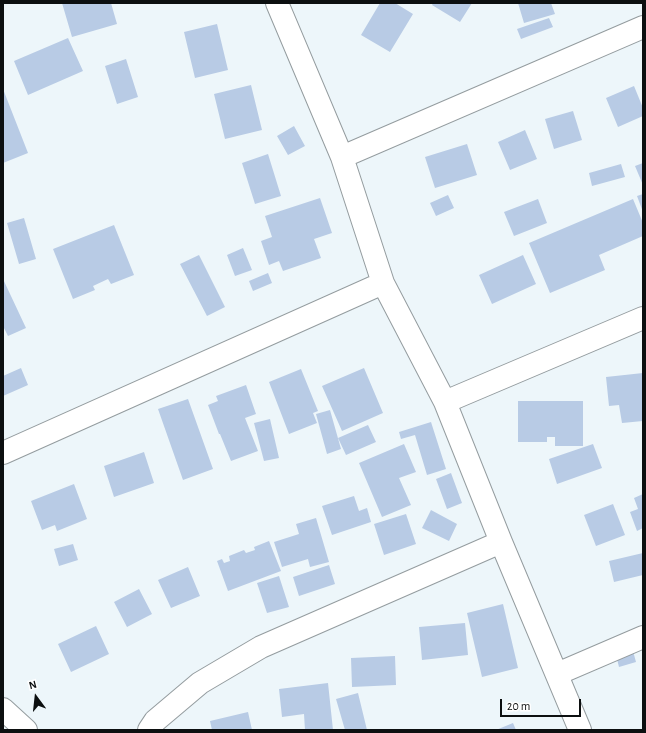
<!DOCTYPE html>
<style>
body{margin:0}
#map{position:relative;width:646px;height:733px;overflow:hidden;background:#edf6fa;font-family:"Alegreya Sans",sans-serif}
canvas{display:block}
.frame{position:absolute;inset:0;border:4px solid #0c0f10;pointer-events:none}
.north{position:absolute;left:16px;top:677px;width:40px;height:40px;-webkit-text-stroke:3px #fff;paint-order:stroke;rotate:345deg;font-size:11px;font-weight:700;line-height:16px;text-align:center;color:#0c0f10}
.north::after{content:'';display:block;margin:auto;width:14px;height:18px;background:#0c0f10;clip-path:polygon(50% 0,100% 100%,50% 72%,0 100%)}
.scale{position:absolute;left:500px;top:699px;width:81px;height:18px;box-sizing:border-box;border:2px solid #0c0f10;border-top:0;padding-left:5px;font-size:12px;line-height:14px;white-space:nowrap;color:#0c0f10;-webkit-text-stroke:3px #fff;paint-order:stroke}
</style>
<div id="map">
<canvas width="646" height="733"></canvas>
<div class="frame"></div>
<div class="north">N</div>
<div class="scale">20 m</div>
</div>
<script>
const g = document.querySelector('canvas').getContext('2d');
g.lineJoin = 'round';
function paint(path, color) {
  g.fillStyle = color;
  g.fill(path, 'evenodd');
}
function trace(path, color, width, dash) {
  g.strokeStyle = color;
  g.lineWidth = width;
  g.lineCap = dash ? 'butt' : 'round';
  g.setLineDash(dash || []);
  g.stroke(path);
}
paint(new Path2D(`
 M62 3H111L117 24 72 37Z
 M380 3H395L413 14 390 52 361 35Z
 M433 3H472L460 22 432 5Z
 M518 3H551L555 14 524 23Z
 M549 18 553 27 521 39 517 29Z
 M217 24 228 70 195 78 184 32Z
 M68 38 83 71 28 95 14 61Z
 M126 59 138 97 117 104 105 66Z
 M251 85 262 130 225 139 214 94Z
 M634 86 643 108V116L618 127 606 98Z
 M3 89 28 153 3 163Z
 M573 111 582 140 554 149 545 119Z
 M294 126 305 146 288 155 277 136Z
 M525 130 537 159 510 170 498 142Z
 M467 144 477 175 435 188 425 157Z
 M268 154 281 196 255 204 242 163Z
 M643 163V185L635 166Z
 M621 164 625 177 592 186 589 173Z
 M643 194V212L637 196Z
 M448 195 454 208 436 216 430 203Z
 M320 198 332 233 314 239 321 258 283 271 279 261 269 265 261 241 272 237 265 216Z
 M538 199 547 223 514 236 504 212Z
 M633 199 643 223V236L599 255 605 270 550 293 529 243Z
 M24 218 36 259 19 264 7 223Z
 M114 225 134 275 111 284 108 279 93 286 95 290 73 299 53 249Z
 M243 248 252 270 235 276 227 255Z
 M199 255 225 307 207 316 180 264Z
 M523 255 536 284 492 304 479 275Z
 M268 273 272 283 253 291 249 281Z
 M3 279 26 328 8 336 3 326Z
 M21 368 28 385 3 396V376Z
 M364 368 383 413 342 431 322 386Z
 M301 369 318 411 313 413 317 423 289 434 269 382Z
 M643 373V421L622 423 619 405 609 406 606 377Z
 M246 385 256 414 245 418 258 451 231 461 220 434H219L208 405 218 401 216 396Z
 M188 399 213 469 183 480 158 409Z
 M518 401H583V446H555V437H547V442H518Z
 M330 410 341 449 327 454 316 414Z
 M270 419 279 458 264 461 254 423Z
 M431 422 446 469 427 475 415 435 401 439 399 432Z
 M368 425 376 442 346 455 338 438Z
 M404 444 416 472 399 478 411 505 382 517 359 463Z
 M593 444 602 468 557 484 549 459Z
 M144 452 154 483 114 497 104 466Z
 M451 473 462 503 447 509 436 479Z
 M74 484 87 519 57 531 55 525 42 530 31 501Z
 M643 494V528L637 531 630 512 638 509 634 498Z
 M354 496 359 511 367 508 371 522 332 535 322 506Z
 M613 504 625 535 596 546 584 515Z
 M431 510 457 524 449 541 422 528Z
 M406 514 416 544 384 555 374 524Z
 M316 518 329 562 310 567 308 559 282 567 274 542 299 534 296 524Z
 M269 541 281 571 228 591 217 561 222 559 224 563 230 561 229 556 244 550 246 553 255 550 254 547Z
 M73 544 78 560 59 566 54 549Z
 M643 553V575L614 582 609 561Z
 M329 565 335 584 299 596 293 577Z
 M188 567 200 596 171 608 158 580Z
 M279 576 289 607 267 613 257 583Z
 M139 589 152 614 127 627 114 602Z
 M503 604 518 668 482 677 467 613Z
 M465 623 468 655 422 660 419 627Z
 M96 626 109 654 71 672 58 644Z
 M633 651 636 662 619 667 616 655Z
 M395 656 396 685 352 687 351 658Z
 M328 683 333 730H305L304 714 282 717 279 689Z
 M358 693 367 730H345L336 699Z
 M248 712 252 730H212L210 721Z
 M513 723 516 730H496Z`), '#b8cbe5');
const minor = new Path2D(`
 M277 3 342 157 383 283 445 402 501 542 580 730
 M342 157 643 27
 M445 402 643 318
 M3 453 383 283
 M557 674 643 637
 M3 709 26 730
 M149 730 155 721 200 683 261 647 501 542`);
trace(minor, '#949c9f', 24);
trace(minor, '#fff', 22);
</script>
